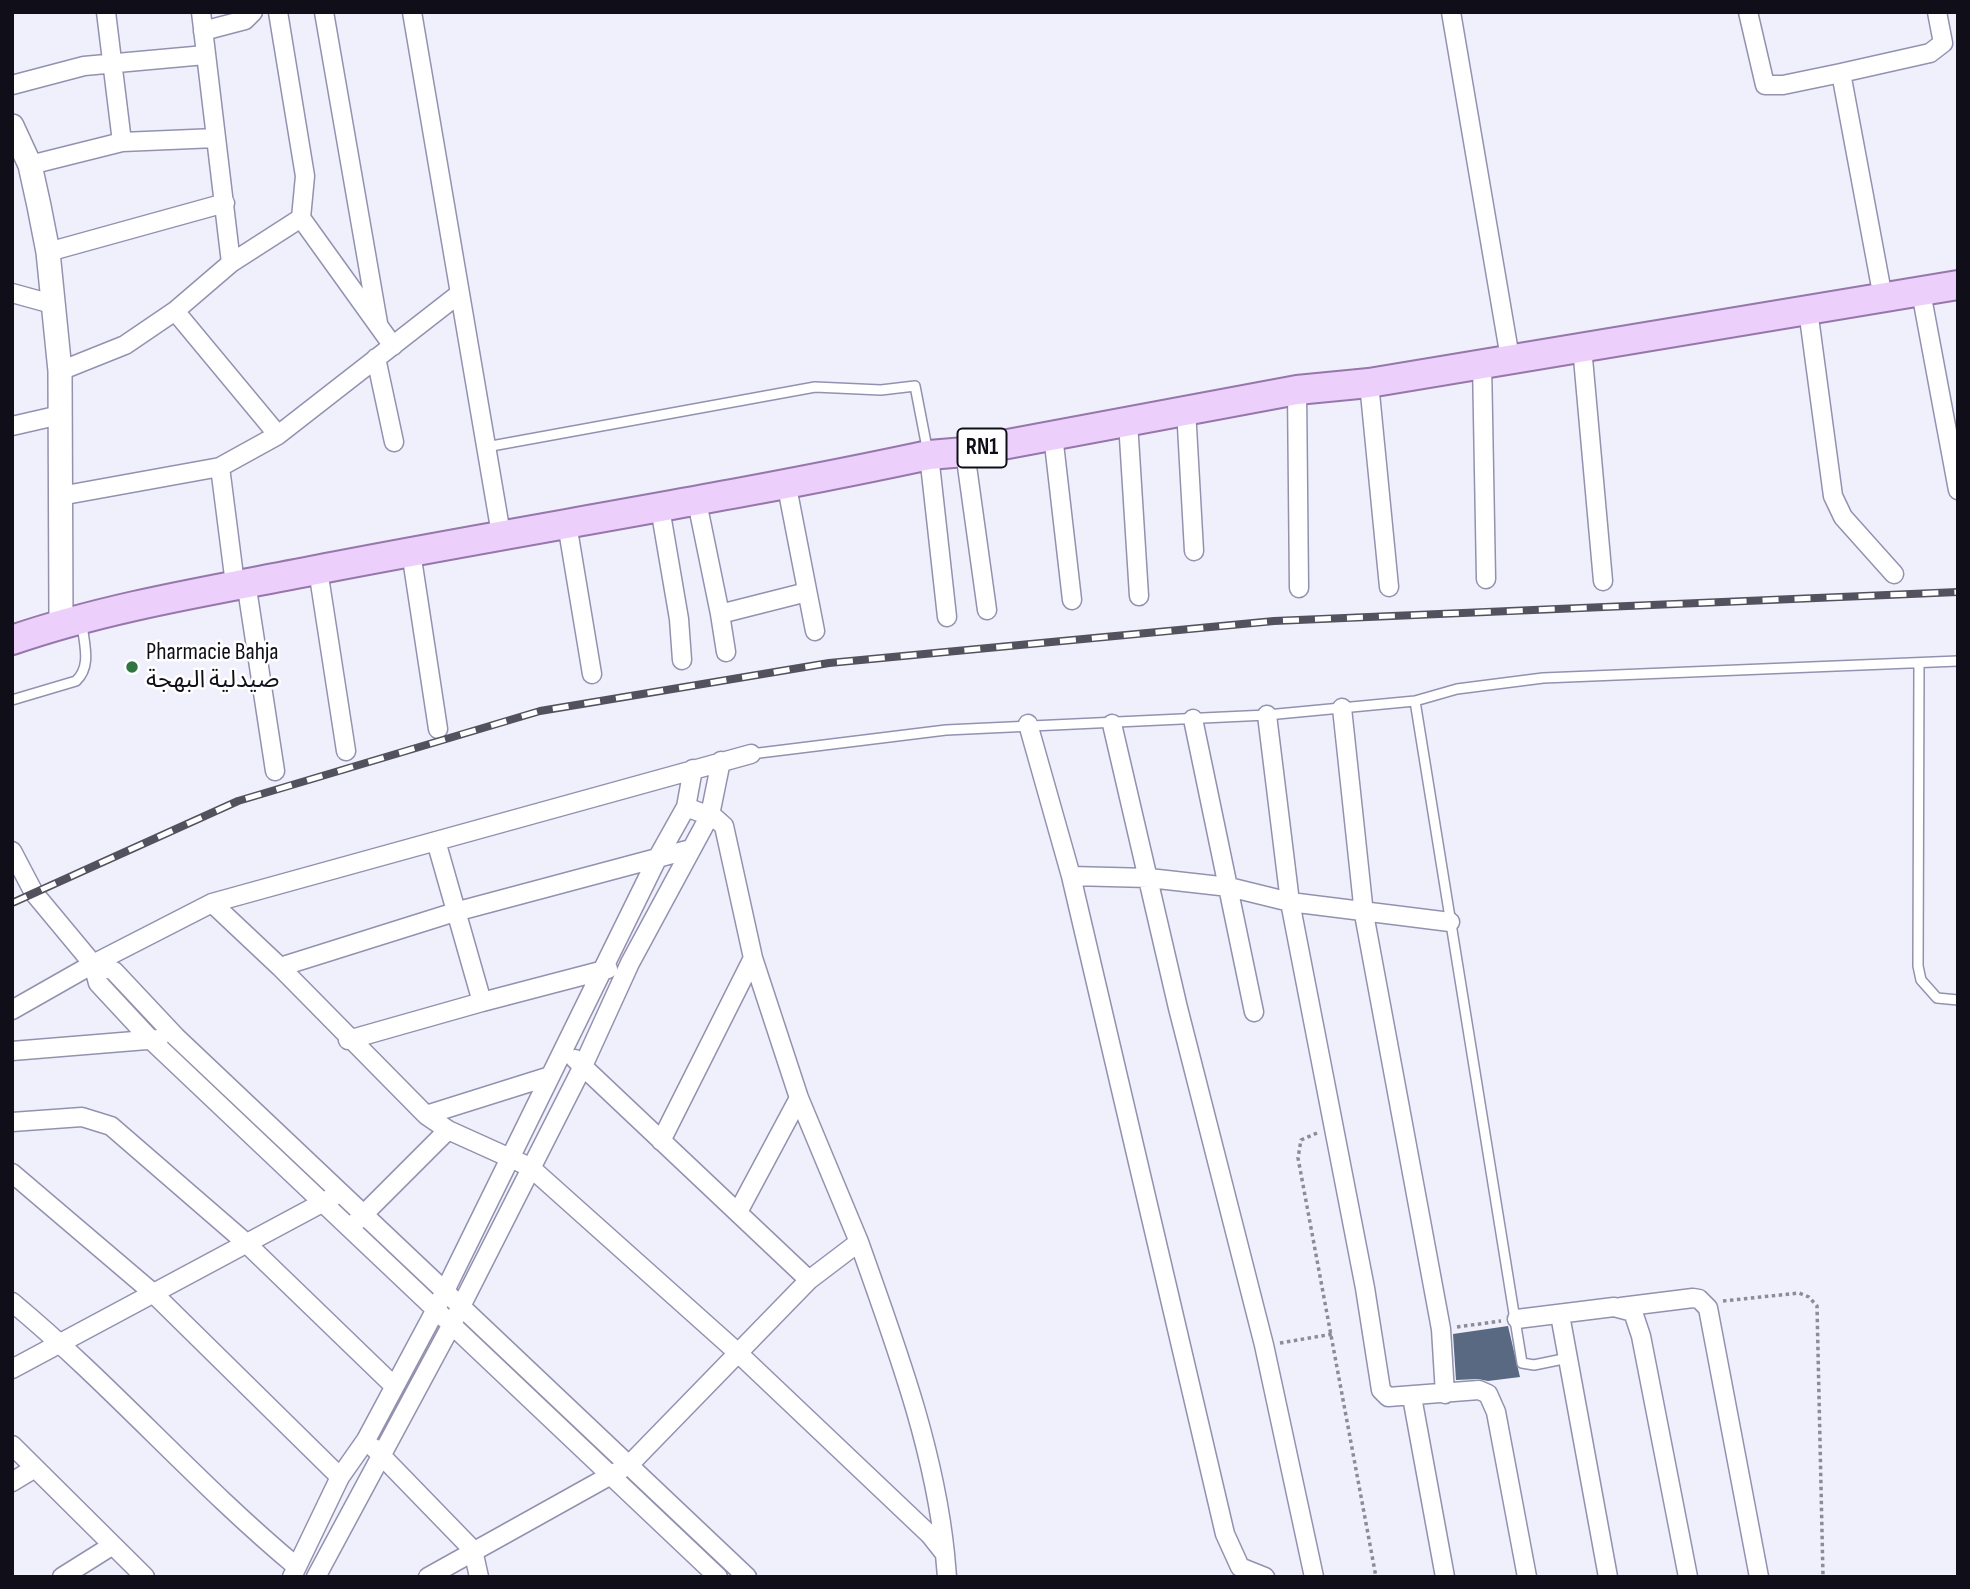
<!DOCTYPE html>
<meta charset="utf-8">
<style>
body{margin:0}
#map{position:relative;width:1970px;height:1589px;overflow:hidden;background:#f0f0fd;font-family:"Sofia Sans Condensed",sans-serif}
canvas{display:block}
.frame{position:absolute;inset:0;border:14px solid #0f0e19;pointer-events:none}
</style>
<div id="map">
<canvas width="1970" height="1589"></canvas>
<div class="frame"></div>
</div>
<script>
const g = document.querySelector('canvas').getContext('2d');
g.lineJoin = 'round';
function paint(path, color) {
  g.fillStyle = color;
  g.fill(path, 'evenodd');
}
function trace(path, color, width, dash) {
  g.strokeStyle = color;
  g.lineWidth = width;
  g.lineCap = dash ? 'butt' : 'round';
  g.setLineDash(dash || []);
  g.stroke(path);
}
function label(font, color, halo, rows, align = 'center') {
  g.font = font + ' "Sofia Sans Condensed","Noto Sans Arabic",sans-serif';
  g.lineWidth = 5;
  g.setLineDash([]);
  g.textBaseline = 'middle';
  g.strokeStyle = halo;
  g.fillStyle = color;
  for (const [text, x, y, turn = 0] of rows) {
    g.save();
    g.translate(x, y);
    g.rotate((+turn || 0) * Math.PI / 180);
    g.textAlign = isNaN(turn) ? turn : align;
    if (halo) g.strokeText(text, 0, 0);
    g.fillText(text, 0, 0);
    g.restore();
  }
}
paint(new Path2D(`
 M1508 1326 1520 1377 1488 1381 1478 1379 1456 1380 1453 1334Z`), '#596982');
const service = new Path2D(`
 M486 447 815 387 881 390 915 386 928 453
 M1919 664 1918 966 1921 980 1937 998 1958 1000
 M12 700 76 681C92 666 84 644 82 624
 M1415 701 1522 1363 1534 1365 1568 1358
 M751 754 946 730 1267 715 1415 701 1457 689 1543 678 1958 661`);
const minor = new Path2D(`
 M201 12 231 263
 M278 12 305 176 301 218
 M324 12 378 323
 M412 12 501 534
 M1451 12 1510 358
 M1748 12 1765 85H1783L1841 73
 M203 31 245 20 253 12
 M12 85 84 66 205 55
 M122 142 216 138
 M30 165 122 142 106 12
 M48 252 225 203
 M1921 292 1958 490
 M12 293 52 304
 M1883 298 1841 73 1930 53 1943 43 1937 12
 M1808 310 1833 496 1843 517 1894 574
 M175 311 231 263 301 218 393 346
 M1582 347 1603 581
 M376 358 394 442
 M1482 362 1486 579
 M60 371 125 345 175 311 278 435
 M1369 383 1389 587
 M1297 390 1299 588
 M1186 409 1194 551
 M1128 422 1139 596
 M12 426 60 415
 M1053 435 1072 600
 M965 452 987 610
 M929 455 947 617
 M220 467 235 584
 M786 482 815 631
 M60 496 220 467 278 435 459 294
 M697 502 720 614
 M660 508 679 619 682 660
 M567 524 592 674
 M411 552 438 729
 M318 570 346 751
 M246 582 275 771
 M726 652 720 614 807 592
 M1342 708 1364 914 1441 1329 1445 1394
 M1267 715 1290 902 1365 1288 1381 1390 1388 1397 1479 1390 1488 1394 1496 1412 1527 1577
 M1193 719 1254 1012
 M1028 724 1071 876 1225 1534 1240 1567 1265 1577
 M1112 724 1178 1008 1264 1345 1314 1577
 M436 841 482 1002 608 969
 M12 851 34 893 93 964 98 983 151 1040 718 1577
 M1071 876 1149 878 1229 887 1290 902 1450 922
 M212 903 280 967 455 912 691 849
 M93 964 114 971 176 1037 747 1577
 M280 967 426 1115
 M12 1010 93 964 212 903 751 754
 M348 1040 482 1002
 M12 1051 159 1039
 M575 1059 809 1280
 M550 1076 426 1115 448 1130 530 1167 737 1352 930 1535 945 1554 947 1577
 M12 1122 82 1117 111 1126 245 1242 393 1385
 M661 1141 753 958
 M12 1173 153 1293 340 1477
 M738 1212 799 1098
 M356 1222 448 1130
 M859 1242C895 1344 934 1446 945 1554
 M12 1302C112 1385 197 1484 297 1567
 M1621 1307 1693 1298 1699 1299 1708 1308 1759 1577
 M1560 1315 1608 1577
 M1517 1319 1614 1307 1633 1312 1641 1336 1688 1577
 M12 1369 333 1197
 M1412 1397 1445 1577
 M12 1445 145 1577
 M374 1448 473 1550 479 1577
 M12 1482 35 1468
 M62 1577 113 1545
 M292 1577 340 1477 366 1440 435 1311 658 857 686 807 693 769
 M316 1577 451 1326 583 1066 630 963 710 815 721 761
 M428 1577 629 1465 809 1280 859 1242 799 1098 753 958 724 826 715 818 686 807`);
const tertiary = new Path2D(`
 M12 126 30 165 39 206 48 252 60 371 61 623`);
const primary = new Path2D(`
 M12 640C114 605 221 589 326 568 527 529 729 498 929 455L965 452 1297 390 1369 383 1958 285`);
trace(service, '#9292b0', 12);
trace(minor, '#9292b0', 21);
trace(tertiary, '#9292b0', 26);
trace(primary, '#9677aa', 32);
trace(new Path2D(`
 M1317 1133 1301 1140 1298 1158 1376 1577
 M1723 1301 1799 1293 1809 1297 1817 1306 1823 1577
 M1457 1327 1501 1321
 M1280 1343 1333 1334`), '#8c8b98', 3.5, [3.5, 3.5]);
trace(service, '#fff', 9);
trace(minor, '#fff', 18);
trace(tertiary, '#fff', 23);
trace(primary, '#ecd0fb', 28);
const rail = new Path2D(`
 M12 903 238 801 540 711 829 663 1274 621 1958 592`);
trace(rail, '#52515d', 8);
trace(rail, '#fff', 5, [16]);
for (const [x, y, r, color] of [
 [132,667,7,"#307540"]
]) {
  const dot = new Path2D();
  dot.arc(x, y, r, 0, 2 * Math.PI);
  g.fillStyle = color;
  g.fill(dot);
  trace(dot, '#fff', 2.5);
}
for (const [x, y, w] of [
 [982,448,49]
]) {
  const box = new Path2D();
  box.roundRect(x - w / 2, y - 19.5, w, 39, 5);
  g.fillStyle = '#fff';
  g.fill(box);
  trace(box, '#0f0e19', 2);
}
label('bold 23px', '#0f0e19', null, [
 ["RN1",982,448]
]);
label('24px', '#0f0e19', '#fff', [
 ["Pharmacie Bahja",146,653],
 ["صيدلية البهجة",146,681]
], 'left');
</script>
